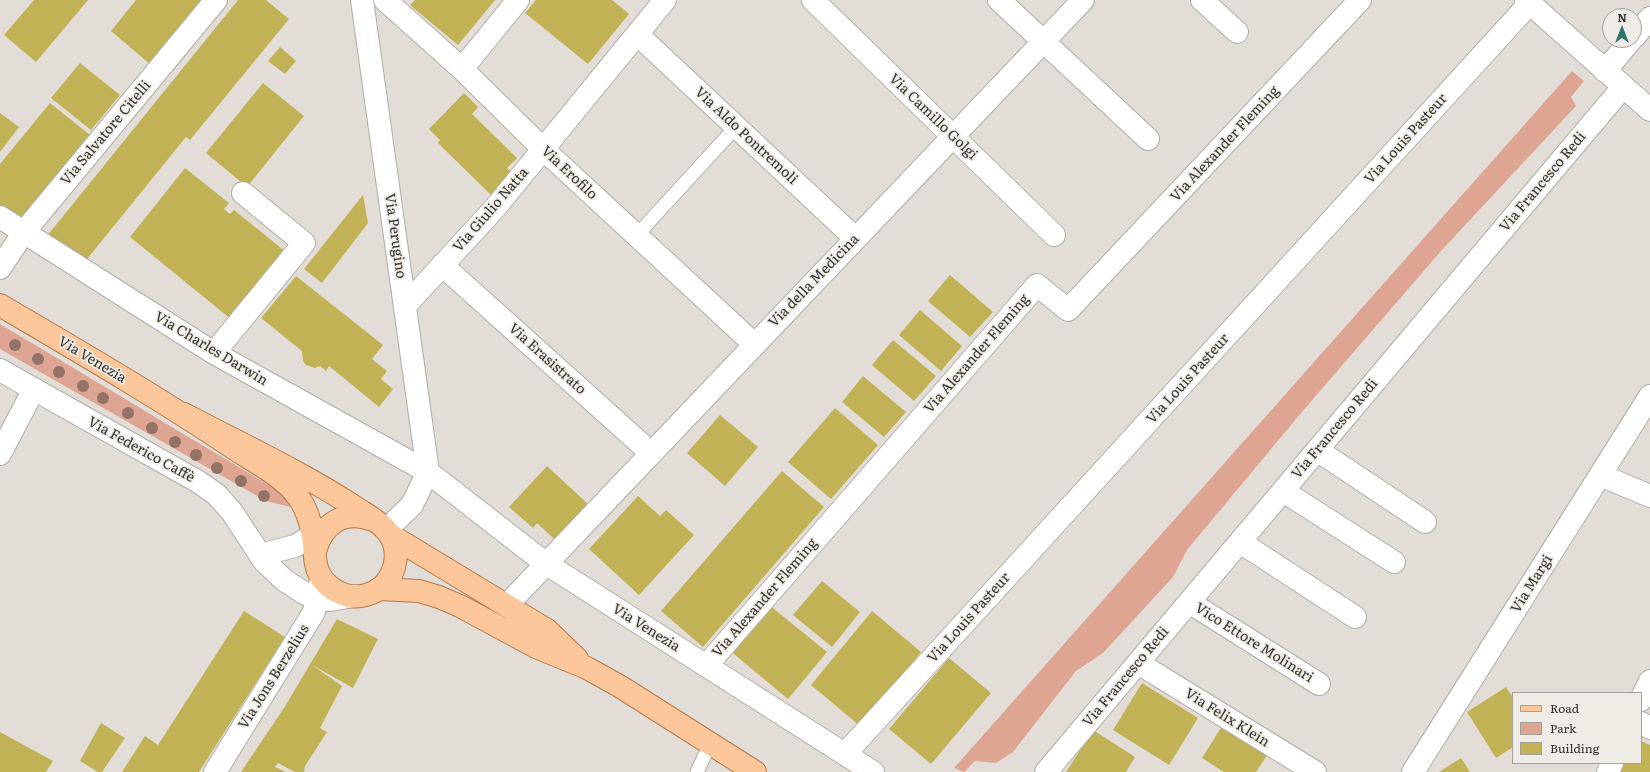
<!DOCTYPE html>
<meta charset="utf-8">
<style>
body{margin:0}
#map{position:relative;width:1650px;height:772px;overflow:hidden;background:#e2ded7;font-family:Literata,serif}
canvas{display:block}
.legend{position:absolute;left:1512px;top:692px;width:130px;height:72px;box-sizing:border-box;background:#efebe5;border:1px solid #a3a19c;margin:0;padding:5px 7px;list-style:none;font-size:12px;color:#32312e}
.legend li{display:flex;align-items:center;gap:8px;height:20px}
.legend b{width:20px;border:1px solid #a3a19c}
.north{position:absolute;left:1602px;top:8px;width:40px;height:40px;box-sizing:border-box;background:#efebe5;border:1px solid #a3a19c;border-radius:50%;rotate:0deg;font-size:11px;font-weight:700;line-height:16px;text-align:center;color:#32312e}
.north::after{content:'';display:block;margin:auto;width:14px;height:18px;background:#2d746c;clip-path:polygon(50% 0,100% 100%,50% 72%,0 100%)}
</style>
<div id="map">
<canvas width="1650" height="772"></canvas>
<ul class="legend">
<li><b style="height:5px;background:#fac69a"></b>Road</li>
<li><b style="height:11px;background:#dfa593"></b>Park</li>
<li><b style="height:11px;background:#c1b256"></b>Building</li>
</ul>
<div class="north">N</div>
</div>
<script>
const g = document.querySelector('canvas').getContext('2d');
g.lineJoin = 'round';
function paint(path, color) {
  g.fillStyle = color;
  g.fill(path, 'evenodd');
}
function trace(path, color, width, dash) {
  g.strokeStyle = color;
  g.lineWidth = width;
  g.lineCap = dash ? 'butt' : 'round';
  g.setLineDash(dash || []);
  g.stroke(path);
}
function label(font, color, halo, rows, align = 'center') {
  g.font = font + ' Literata,serif';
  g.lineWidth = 3.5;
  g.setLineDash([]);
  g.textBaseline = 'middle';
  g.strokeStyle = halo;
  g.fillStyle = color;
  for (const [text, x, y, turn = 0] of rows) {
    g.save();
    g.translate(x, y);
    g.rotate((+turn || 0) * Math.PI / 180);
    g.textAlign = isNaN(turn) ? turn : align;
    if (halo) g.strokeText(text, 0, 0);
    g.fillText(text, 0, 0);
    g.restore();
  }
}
paint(new Path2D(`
 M1572 71 1584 81 1571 97 1576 106 1441 251 1301 413 1187 550 1173 577 1103 653 1076 671 1013 752 996 763 975 761 964 772 954 768Z
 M0 324 287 496 295 508 266 501 0 349Z`), '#dfa593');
paint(new Path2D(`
 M34 0H88L36 62 4 35Z
 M136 0H204L151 65 111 31Z
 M238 0H266L289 19 190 140 186 137 83 264 47 236Z
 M415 0H495L458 45 410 5Z
 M536 0H612L629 14 588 64 525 13Z
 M280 47 296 61 285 74 268 61Z
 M80 63 120 95 91 130 51 98Z
 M263 83 304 116 247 187 206 153Z
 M464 93 478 107 472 114 517 158 507 168 512 173 491 195 438 143 440 140 429 129Z
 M50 103 90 135 20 221 0 205V164Z
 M0 113 19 127 0 152Z
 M185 168 229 203 224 209 230 214 234 210 286 252 232 320 130 237Z
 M363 195 368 223 322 283 304 269Z
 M950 275 993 312 970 337 928 301Z
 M296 276 383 345 372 359 387 371 381 379 393 389 379 407 329 366 326 371 320 366 315 368 306 365 303 361 302 351 261 318Z
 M920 310 962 346 941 371 899 335Z
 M893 340 936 376 914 401 872 365Z
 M863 376 906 412 884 437 842 402Z
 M835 408 878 445 831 499 788 462Z
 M720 415 758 447 725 486 687 453Z
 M547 466 588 504 555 540 537 523 533 528 509 507Z
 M782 471 824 507 703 647 661 611Z
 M638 496 660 516 666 510 694 535 639 595 589 549Z
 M822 581 860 612 832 647 793 615Z
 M768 604 827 652 788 699 729 650Z
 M244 611 285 637 199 772H122L145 736 158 745Z
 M872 611 921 652 860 726 811 685Z
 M337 619 378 639 353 688 312 665 342 686 320 728 327 732 305 766 304 772H295L278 763 275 767 286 772H241L284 708Z
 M949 658 991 693 931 764 889 729Z
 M1142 683 1198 718 1169 765 1113 730Z
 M1506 687 1513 698V747L1496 758 1467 712Z
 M101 723 125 738 102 772H98L80 761Z
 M1224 723 1269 752 1256 772H1224L1202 758Z
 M1093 730 1135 757 1126 772H1066Z
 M0 732 53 761 46 772H0Z
 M1641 741 1650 745V772H1615L1619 763H1641Z
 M1461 758 1470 772H1439Z`), '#c1b256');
const service = new Path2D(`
 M637 235 736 127
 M697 772 710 744`);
const minor = new Path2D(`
 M362 0 428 472
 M385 0 462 69 543 149 754 344
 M813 0 1054 235
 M999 0 1148 139
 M1202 0 1237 32
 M1526 0 1650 110
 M637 34 855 238
 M1634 37 1650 18
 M462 69 518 0
 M1605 71 1631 40
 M0 217 214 353 428 472 545 563 873 772
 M442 265 651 453
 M0 268 24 232 216 0
 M405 306 495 208 665 0
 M214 353 304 243 243 193
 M0 370 197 481 216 494 232 512 264 561 284 580 304 593 317 599 330 600 354 596
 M1317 450 1425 522
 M0 454 34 389
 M1600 475 1650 496
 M1283 491 1394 562
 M386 530 412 505 428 472
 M1240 542 1355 617
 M260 555 295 546 326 528
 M1189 602 1319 684
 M507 605 1083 0
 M1138 663 1315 772
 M706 666 1037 285 1068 310 1360 0
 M1641 700 1650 681
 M1641 723 1650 728
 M845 754 1530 3
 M215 772 314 612 320 584
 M1046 772 1623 87
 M1413 772 1650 396
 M1608 772 1612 763`);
const primary = new Path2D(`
 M0 305C78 351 156 396 232 447 254 462 284 476 299 498 306 508 311 524 313 536 315 545 314 555 316 564 319 581 333 592 349 596 360 598 374 594 383 586 397 572 401 548 387 531 379 521 365 514 355 507 301 472 241 444 184 414
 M390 535 547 630 577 659
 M315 551C323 523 344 509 373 520
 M379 589 419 591 439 597 460 606 536 647 587 668 621 687 755 772`);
trace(service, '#b0aca6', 15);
trace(minor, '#b0aca6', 24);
trace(primary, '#b17949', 24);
trace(service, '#fff', 13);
trace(minor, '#fff', 22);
trace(primary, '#fac69a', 22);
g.fillStyle = '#937365';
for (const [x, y] of [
 [15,345],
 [38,359],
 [59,372],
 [83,386],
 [103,398],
 [128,413],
 [152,428],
 [175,442],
 [196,455],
 [217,468],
 [241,481],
 [264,496]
]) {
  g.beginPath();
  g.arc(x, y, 6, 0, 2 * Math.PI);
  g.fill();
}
label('14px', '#32312e', '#efebe5', [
 ["Via Camillo Golgi",933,117,44],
 ["Via Salvatore Citelli",106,133,-50],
 ["Via Aldo Pontremoli",746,136,43],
 ["Via Louis Pasteur",1406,139,-48],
 ["Via Alexander Fleming",1225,144,-47],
 ["Via Erofilo",569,173,43],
 ["Via Francesco Redi",1543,182,-50],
 ["Via Giulio Natta",491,210,-49],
 ["Via Perugino",395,236,82],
 ["Via della Medicina",814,281,-46],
 ["Via Charles Darwin",211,349,31],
 ["Via Alexander Fleming",977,354,-49],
 ["Via Erasistrato",547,359,42],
 ["Via Venezia",92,360,31],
 ["Via Louis Pasteur",1188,379,-48],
 ["Via Francesco Redi",1335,429,-50],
 ["Via Federico Caffè",141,450,29],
 ["Via Margi",1532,584,-58],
 ["Via Alexander Fleming",765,598,-49],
 ["Via Louis Pasteur",969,618,-48],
 ["Via Venezia",646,628,32],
 ["Vico Ettore Molinari",1254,643,32],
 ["Via Jons Berzelius",274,677,-58],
 ["Via Francesco Redi",1126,677,-50],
 ["Via Felix Klein",1227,718,32]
]);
</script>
